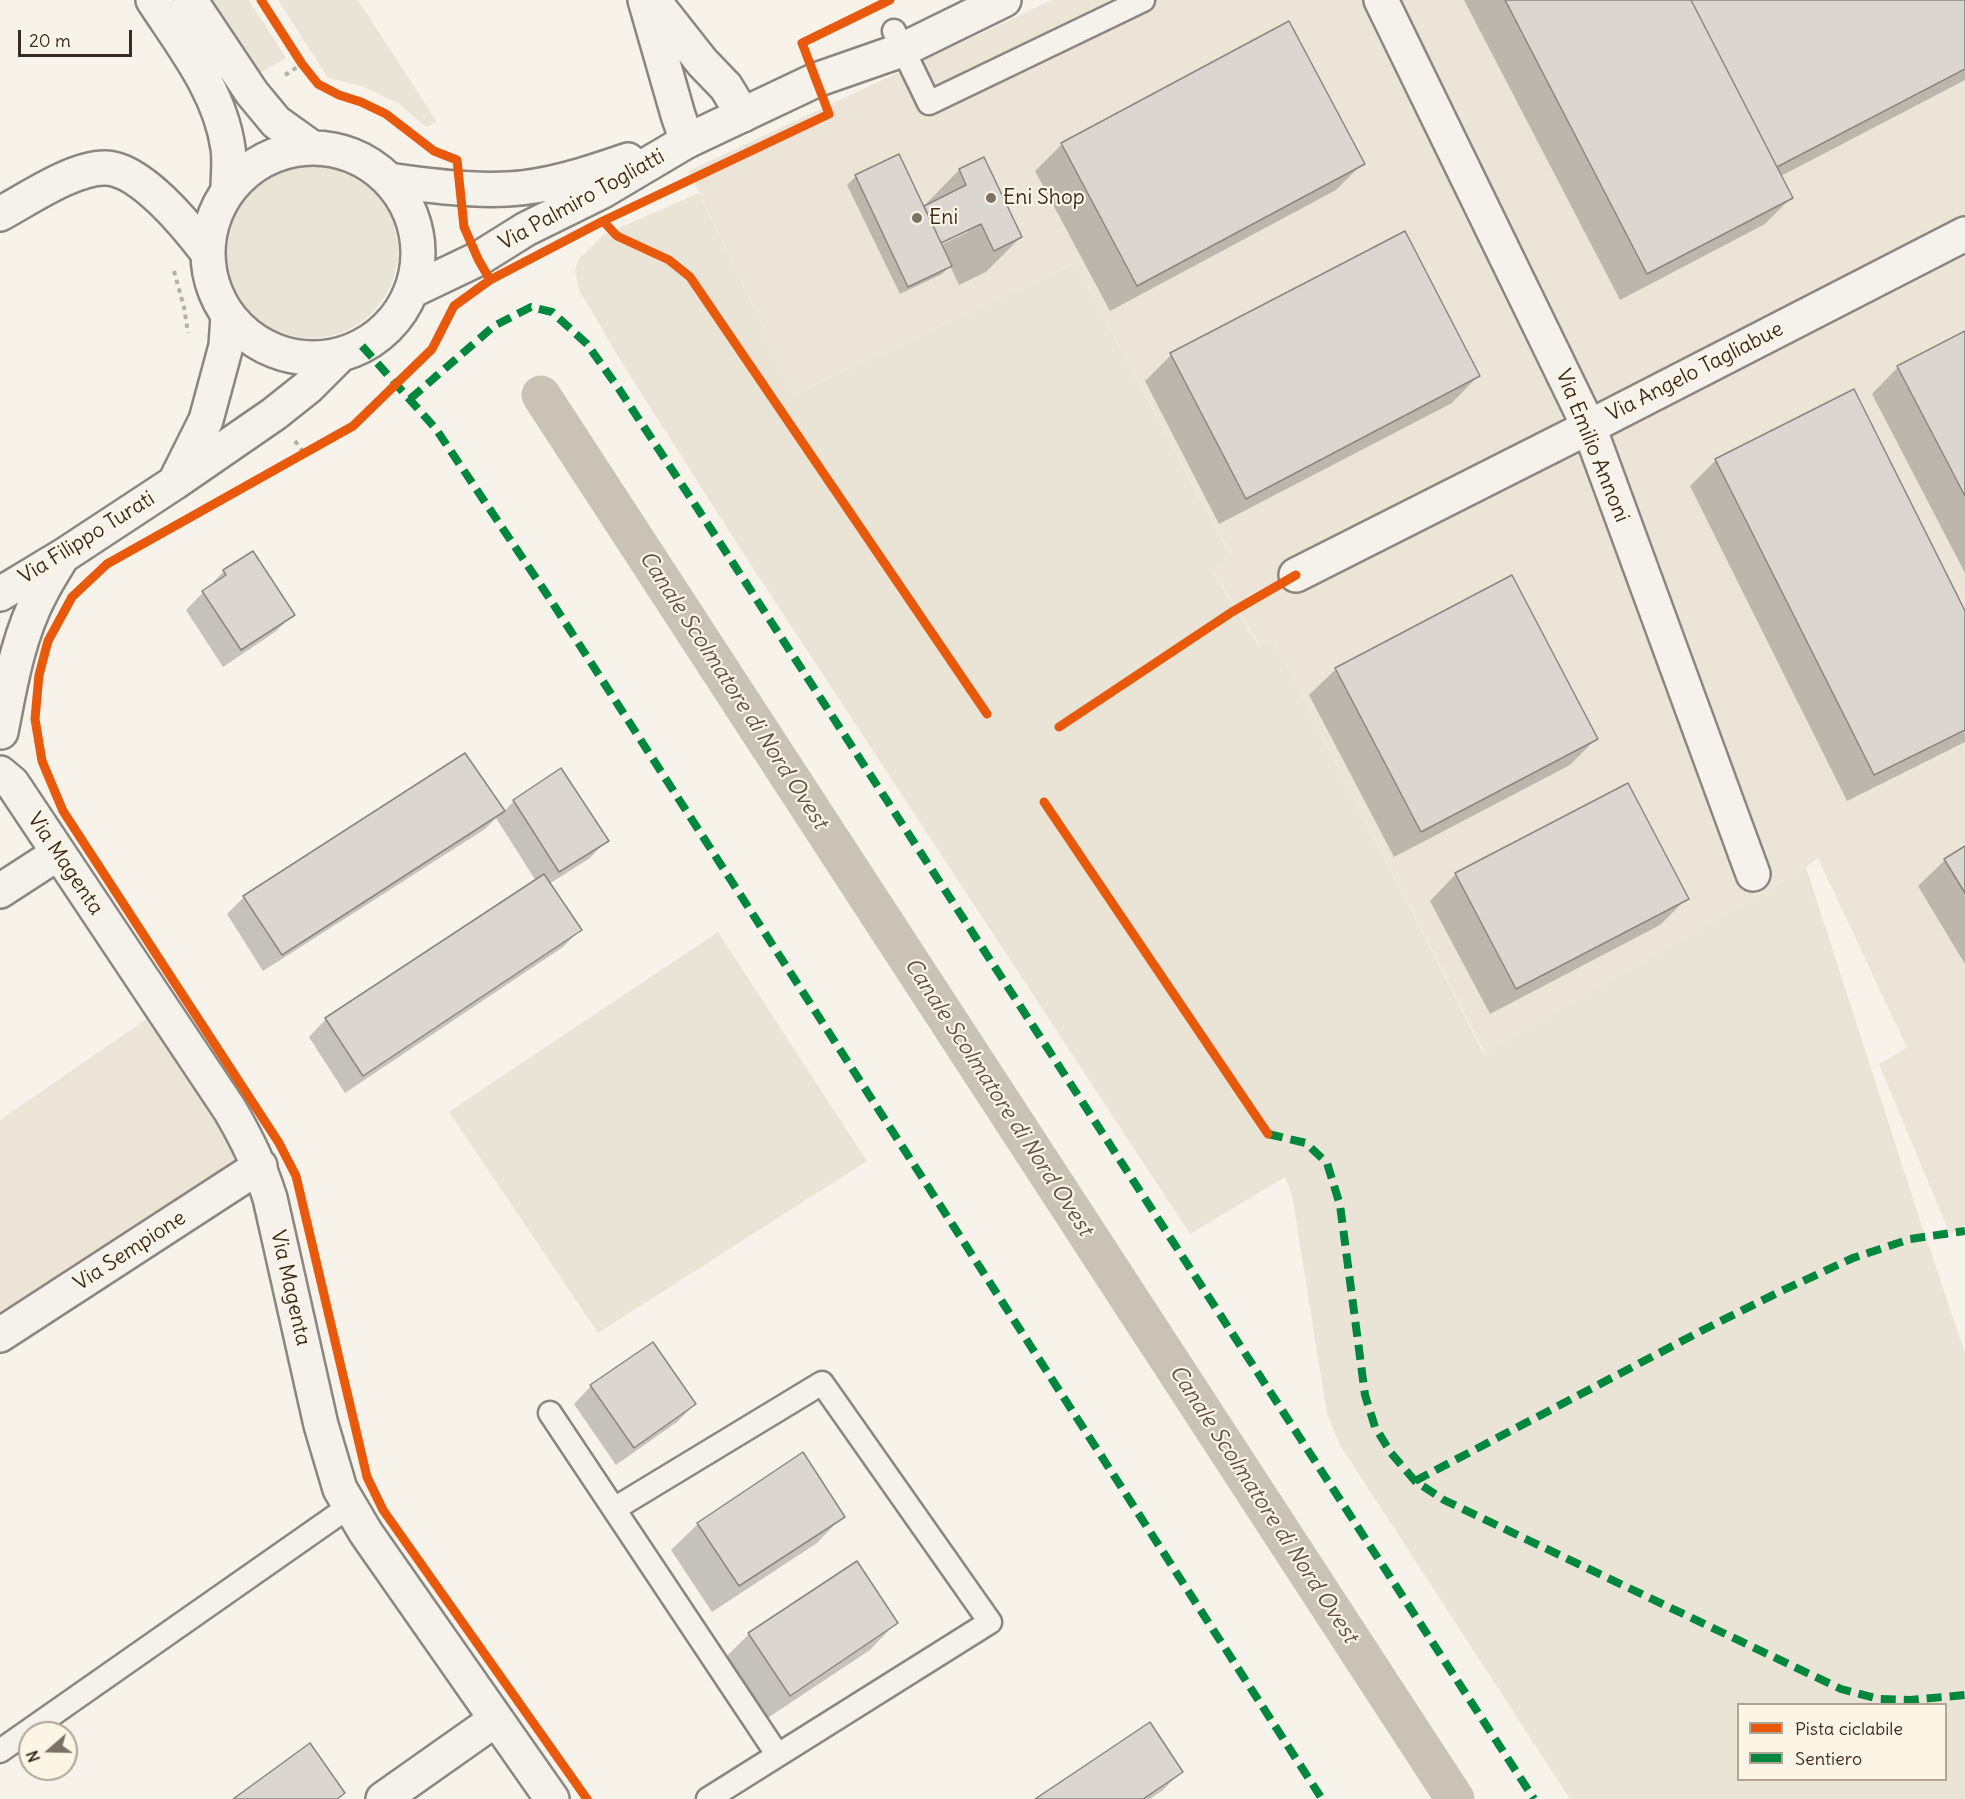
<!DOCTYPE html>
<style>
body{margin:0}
#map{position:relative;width:1965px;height:1799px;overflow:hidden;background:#f7f3ea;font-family:Delius,sans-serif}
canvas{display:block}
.legend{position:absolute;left:1737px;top:1703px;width:210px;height:78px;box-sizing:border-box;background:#fcf5e5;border:2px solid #afa495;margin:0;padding:8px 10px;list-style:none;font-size:18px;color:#3b2a1e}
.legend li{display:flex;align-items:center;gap:12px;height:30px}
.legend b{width:30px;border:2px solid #afa495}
.north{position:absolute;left:18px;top:1721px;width:60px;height:60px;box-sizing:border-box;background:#fcf5e5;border:2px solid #afa495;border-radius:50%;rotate:250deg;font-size:16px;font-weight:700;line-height:24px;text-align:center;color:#3b2a1e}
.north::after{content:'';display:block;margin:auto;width:21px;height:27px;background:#7d7065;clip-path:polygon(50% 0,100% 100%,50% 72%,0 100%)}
.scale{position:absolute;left:18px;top:30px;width:114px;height:27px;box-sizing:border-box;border:3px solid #3b2a1e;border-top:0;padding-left:8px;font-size:18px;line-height:21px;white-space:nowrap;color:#3b2a1e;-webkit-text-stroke:4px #fcf5e5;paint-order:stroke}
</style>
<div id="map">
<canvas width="1965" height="1799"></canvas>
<ul class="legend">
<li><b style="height:8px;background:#e8590c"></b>Pista ciclabile</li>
<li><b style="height:8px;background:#00873e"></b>Sentiero</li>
</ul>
<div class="north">N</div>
<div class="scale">20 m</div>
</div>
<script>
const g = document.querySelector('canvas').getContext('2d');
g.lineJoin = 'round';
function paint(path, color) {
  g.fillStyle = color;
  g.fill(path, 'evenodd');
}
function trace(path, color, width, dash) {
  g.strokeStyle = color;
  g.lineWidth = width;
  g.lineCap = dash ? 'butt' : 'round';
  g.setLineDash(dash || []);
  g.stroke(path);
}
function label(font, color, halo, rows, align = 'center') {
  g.font = font + ' Delius,sans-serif';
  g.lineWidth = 4.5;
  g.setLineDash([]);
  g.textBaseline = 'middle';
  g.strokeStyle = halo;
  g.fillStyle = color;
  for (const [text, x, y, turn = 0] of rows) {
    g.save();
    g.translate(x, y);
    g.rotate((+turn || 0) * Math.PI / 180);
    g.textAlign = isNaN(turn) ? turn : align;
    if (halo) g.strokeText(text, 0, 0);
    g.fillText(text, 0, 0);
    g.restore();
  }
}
paint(new Path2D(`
 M1052 0H1965V1225L1950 1234 1879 1064 1907 1048 1818 858 1806 867 1485 1054 1274 640 1261 647 1211 568 1231 555 1075 263 795 394 689 171Z
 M154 1014 241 1148 234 1172 0 1325V1120Z`), '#ebe4d7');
paint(new Path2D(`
 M209 0H249L286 58 256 75Z
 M278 0H358L437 122 426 127 398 103 362 86 328 78Z
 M224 251a87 87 0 1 1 174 0a87 87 0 1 1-174 0Z
 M699 193 795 394 1075 263 1231 556 1211 569 1260 647 1274 640 1484 1054 1806 867 1916 1208 1965 1353V1799H1570L1340 1445 1327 1414 1292 1195 1285 1177 1190 1234 734 539 622 363 578 288 575 270 579 259 603 235ZM1738 1704H1946V1780H1738Z
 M718 932 867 1161 598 1333 449 1112Z`), '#eae4d7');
paint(new Path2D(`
 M1464 0H1965V80L1781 176 1791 198 1765 224 1620 300Z
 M1062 144 1363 163 1336 190 1110 311 1035 171Z
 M983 159 1021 237 986 272 959 285 950 266 942 274 900 294 847 185 856 176 923 207 959 170ZM968 229V232L935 248 934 245Z
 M1965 333V573L1872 394 1898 367Z
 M1171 355 1478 376 1452 403 1219 524 1145 381Z
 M1716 460 1965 615V742L1847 801 1690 486Z
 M224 571 293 615 275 632 223 667 186 610Z
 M1336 669 1596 739 1570 765 1394 857 1309 695Z
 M514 801 607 840 590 858 549 884 580 930 563 947 345 1093 309 1037 326 1019 536 881 496 818 485 829 263 971 227 914 244 897 503 812Z
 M1965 848V964L1918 886 1945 860Z
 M1456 874 1687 898 1660 925 1490 1014 1430 901Z
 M591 1386 695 1404 677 1422 616 1465 574 1404Z
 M843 1516 817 1543 712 1612 671 1550 698 1524Z
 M856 1563 896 1623 870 1650 763 1721 722 1661 749 1634Z
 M1181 1772 1163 1790 1150 1799H1037Z`), '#0003');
trace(new Path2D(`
 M541 395 1455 1799`), '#cac2b5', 39);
const building = new Path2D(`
 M1505 0H1691L1793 198 1647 274Z
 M1691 0H1965V69L1777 167Z
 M1289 21 1365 164 1137 286 1061 143Z
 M899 154 952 266 908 287 855 175Z
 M984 157 1022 237 994 251 981 224 941 243 924 206 966 185 959 169Z
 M1405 231 1480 376 1246 499 1170 353Z
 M1965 331V496L1897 366Z
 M1854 389 1965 611V730L1874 775 1715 459Z
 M253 551 295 615 241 650 202 591 226 575 223 570Z
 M1512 575 1598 739 1421 832 1335 668Z
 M465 753 505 811 282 955 243 896Z
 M561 768 609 841 559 872 513 800Z
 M1628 783 1689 899 1516 989 1455 873Z
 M1965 846V893L1944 859Z
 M544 874 582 930 363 1076 325 1018Z
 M653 1342 696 1404 634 1448 590 1385Z
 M803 1452 845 1517 739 1586 697 1523Z
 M857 1561 898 1623 790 1696 748 1633Z
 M1150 1722 1183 1772 1143 1799H1035Z
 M310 1743 345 1793 337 1799H233Z`);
paint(building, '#dbd7d0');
trace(building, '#8b867f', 1.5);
const service = new Path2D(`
 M894 31 929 103 1143 0
 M550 1413 777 1754
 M614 1509 822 1383 990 1622 708 1799
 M0 1751 350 1506`);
const minor = new Path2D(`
 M645 0 678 115 687 141
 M1381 0 1589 427 1753 874
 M654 1 702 62 726 87 743 115
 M0 214C28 199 74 167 106 168 141 169 187 226 207 252
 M1296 575 1589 427 1965 234
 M0 891 57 854
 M0 1335 260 1166
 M383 1799 495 1720`);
const tertiary = new Path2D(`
 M153 0C183 46 220 92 228 148 230 161 228 176 228 190
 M190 0 252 93 276 122 311 147
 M208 253a105 105 0 1 1 210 0a105 105 0 1 1-210 0Z
 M389 180C428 186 468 191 508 189 549 187 590 173 628 160
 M411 291 478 259 526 229 601 192 687 141 816 80 902 50 1004 0
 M176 480 206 420 226 346 228 315
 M0 594 63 556 174 483 274 414 308 387 340 355
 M1 732C10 685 18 636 41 593 47 581 55 569 62 557
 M0 773 12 783 230 1110C248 1141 259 1164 270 1198L321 1425 340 1489 366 1533 552 1799`);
trace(service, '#8b867f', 27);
trace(minor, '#8b867f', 38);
trace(tertiary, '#8b867f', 38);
trace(new Path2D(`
 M285 75 302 64
 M610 228 617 236 669 260 690 277 987 714
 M174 271 184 307 188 333
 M295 441 304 453
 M1059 727 1232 612 1267 592
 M1044 802 1268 1134`), '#b3afa9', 4, [4.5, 4.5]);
trace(service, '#f5f2ec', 22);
trace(minor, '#f5f2ec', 33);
trace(tertiary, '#f5f2ec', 33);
trace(new Path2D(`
 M362 346 436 429 550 599 1322 1799
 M410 399 494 326 531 307 552 312 587 344 619 389 709 526 1534 1799
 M1268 1134 1306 1143 1327 1163 1340 1205 1365 1395 1375 1427 1391 1453 1415 1481 1444 1500 1841 1689 1879 1699 1910 1700 1965 1695
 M1415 1481 1703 1330 1777 1293 1853 1258 1910 1239 1965 1231`), '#00873e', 8, [15, 8]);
trace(new Path2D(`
 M261 0 302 64 318 84 339 95 361 102 386 114 434 151 457 160 464 227 478 259 490 280
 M603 221 617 236 669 260 690 277 987 714
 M1059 727 1232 612 1296 575
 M1044 802 1268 1134
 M587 1799 383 1510 367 1477 296 1176 279 1143 63 811 42 761 35 719 39 675 48 641 72 597 107 564 353 426 432 349 454 306 490 280 603 221 829 114 802 43 890 0`), '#e8590c', 9);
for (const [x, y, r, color] of [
 [991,198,6,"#7d7065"],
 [917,218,6,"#7d7065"]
]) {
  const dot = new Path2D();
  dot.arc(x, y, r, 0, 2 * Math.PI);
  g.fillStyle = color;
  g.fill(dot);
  trace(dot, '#fcf5e5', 2);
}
label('21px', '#3b2a1e', '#fcf5e5', [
 ["Eni Shop",1003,198],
 ["Eni",929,218]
], 'left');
label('21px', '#3b2a1e', '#fcf5e5', [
 ["Via Palmiro Togliatti",582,200,-29],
 ["Via Angelo Tagliabue",1695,372,-27],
 ["Via Emilio Annoni",1592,446,68],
 ["Via Filippo Turati",87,538,-32],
 ["Via Magenta",65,864,56],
 ["Via Sempione",130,1251,-33],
 ["Via Magenta",290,1288,77]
]);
label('italic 22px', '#605144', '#fcf5e5', [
 ["Canale Scolmatore di Nord Ovest",733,690,57],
 ["Canale Scolmatore di Nord Ovest",998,1097,57],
 ["Canale Scolmatore di Nord Ovest",1263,1504,57]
]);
</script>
